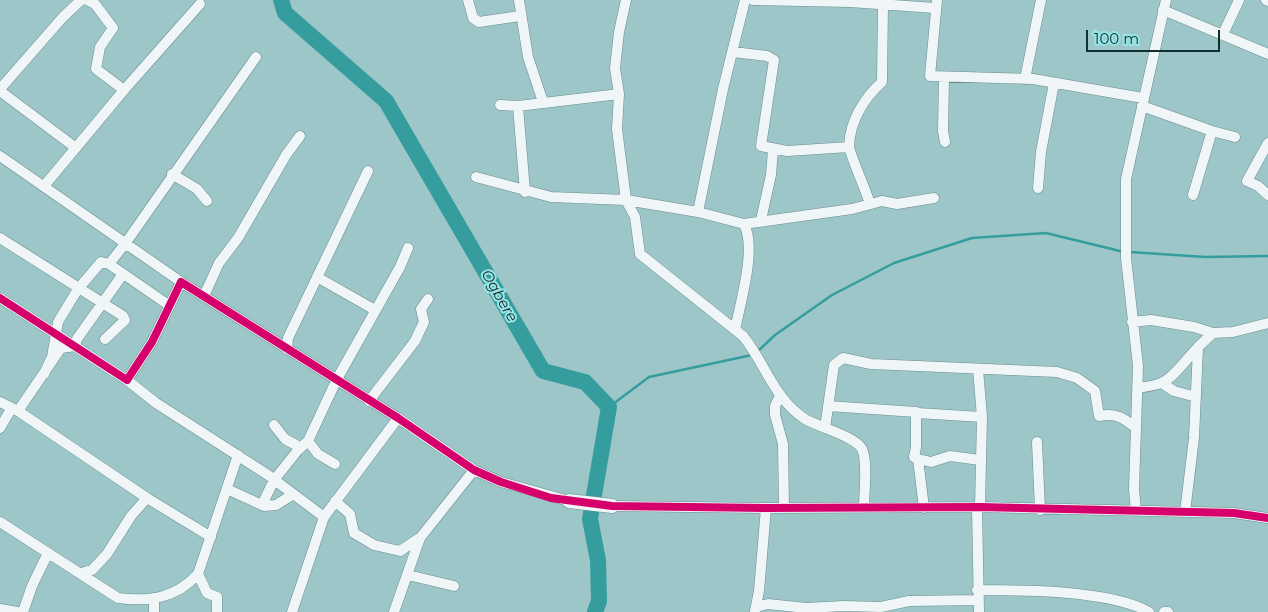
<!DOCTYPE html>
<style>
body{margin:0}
#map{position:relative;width:1268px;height:612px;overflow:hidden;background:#9cc6c7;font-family:Montserrat,sans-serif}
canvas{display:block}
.scale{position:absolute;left:1086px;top:30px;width:134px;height:22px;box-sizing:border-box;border:2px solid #0f3031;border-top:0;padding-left:6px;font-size:15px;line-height:18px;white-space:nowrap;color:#0f3031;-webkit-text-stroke:4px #97e5e6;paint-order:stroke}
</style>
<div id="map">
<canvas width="1268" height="612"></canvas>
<div class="scale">100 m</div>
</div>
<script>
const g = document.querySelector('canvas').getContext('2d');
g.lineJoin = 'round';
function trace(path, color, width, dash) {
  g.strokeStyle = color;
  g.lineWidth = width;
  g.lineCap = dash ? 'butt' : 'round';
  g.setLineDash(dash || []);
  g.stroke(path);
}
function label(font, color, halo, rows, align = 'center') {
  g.font = font + ' Montserrat,sans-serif';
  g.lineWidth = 4;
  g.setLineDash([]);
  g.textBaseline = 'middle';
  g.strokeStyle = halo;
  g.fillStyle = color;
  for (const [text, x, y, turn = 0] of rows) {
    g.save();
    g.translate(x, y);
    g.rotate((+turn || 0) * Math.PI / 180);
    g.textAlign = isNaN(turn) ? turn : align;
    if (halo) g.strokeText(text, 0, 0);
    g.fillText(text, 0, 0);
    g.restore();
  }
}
trace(new Path2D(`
 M1130 252 1205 257 1268 256
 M758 351 775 335 832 295 894 263 972 238 1046 233 1124 252
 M609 407 649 377 752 355`), '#369d9f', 2.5);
trace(new Path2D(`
 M281 0 285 13 386 101 543 371 585 382 609 407 590 519 598 560 599 601 595 612`), '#369d9f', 16);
const minor = new Path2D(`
 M87 0 95 4 113 28 100 47 96 69 124 90
 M468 0 473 18 479 22 520 16
 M519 0 528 57 543 102
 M626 0 619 32 615 68 619 94 617 129 626 200 635 217 640 254 743 336C765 363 774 399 805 419 818 427 855 436 862 449 868 461 864 493 864 507
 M753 0 850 2 935 8
 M937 0 930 76 1033 79 1143 98
 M1266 0 1268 1
 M1163 10 1268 54
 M1223 34 1239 0
 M733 52 767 56 774 60 761 146 787 151 849 147
 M944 78 943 131 945 142
 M1025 79 1041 0
 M0 89 63 17 81 0
 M0 91 76 148
 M500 105 518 106 619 94
 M518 106 525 192
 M1142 106 1212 131 1235 137
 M1268 143 1247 181 1258 186 1268 195
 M0 156 181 282
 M172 174 197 189 207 201
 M476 177 551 197 626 200 698 212 744 224 852 209 882 201 897 204 934 198
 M44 186 124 90 200 4
 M1038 188 1041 152 1054 83
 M1193 195 1212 131
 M870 204C867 192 849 153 849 146 850 121 864 98 882 82L883 5
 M698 212 723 89 745 0
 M761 220 771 175 773 150
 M0 238 123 316 125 320 105 339
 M109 264 170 306
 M317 277 375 310
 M204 296 219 263 238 238 286 155 300 136
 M0 298 127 380 152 342 181 282 398 418 474 470 501 482 569 501
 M1132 322 1151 320 1194 327 1213 333 1233 332 1268 323
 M735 330C740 303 757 249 744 224
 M287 349 288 338 368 171
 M978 369 982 417 980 507
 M44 374 52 357 58 322 78 289 101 262 109 264 125 244 256 57
 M127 380 156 403 268 475 324 517
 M1162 383 1174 391 1196 397
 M1137 388C1145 387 1154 386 1161 383 1173 379 1188 357 1198 347
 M780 396 775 406V415L783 444 784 508
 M369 401 415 341 424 322 421 309 428 299
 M0 402 18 411 147 498 211 537
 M828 406 916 412V447L914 457 918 459 924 508
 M18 411 61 348 75 346 77 339 123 274
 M917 413 982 417
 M274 425 285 439 296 445 298 450
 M0 428 11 409
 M825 428 834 365 843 358 871 364 1057 372 1077 378 1095 391 1099 416C1115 413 1123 417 1136 428
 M308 441 318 454 335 464
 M1037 442 1040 510
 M918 459 931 462 950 456 980 460
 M227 489 264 506 276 505 292 495
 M335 501 350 514 354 533 374 545 400 551 421 537
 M262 505 274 480 298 450 308 441 337 379 400 267 408 248
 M612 506 766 508 980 507 1234 513 1268 518
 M977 508 979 612
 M1136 511 1134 489 1138 366 1126 258V179L1166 0
 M1185 512 1194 438 1198 347 1213 333
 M0 522 118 598C150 602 176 598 198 574L238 455
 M81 573 92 570 107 554 131 516 147 498
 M198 574 207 593 217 597V612
 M408 575 454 586
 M977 590C1022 590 1110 590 1149 612
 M154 598V612
 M756 607 768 604 806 608 844 606 881 607 909 601 978 600
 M0 609 17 612
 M755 611 759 591 766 508
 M23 612 32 586 48 553
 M292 612 324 517 398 418
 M394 612 420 538 474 470
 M1164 612H1168`);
const tertiary = new Path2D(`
 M569 501 612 506`);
trace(minor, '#6a8d8e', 11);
trace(tertiary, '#6a8d8e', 15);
trace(minor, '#f0f6f7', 10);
trace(tertiary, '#f0f6f7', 14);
trace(new Path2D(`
 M0 298 127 380 152 342 181 282 398 418 474 470 501 482 551 498 612 506 766 508 980 507 1234 513 1268 518`), '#d6006c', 8);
label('italic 15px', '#1a2d2d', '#97e5e6', [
 ["Ogbere",499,296,60]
]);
</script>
